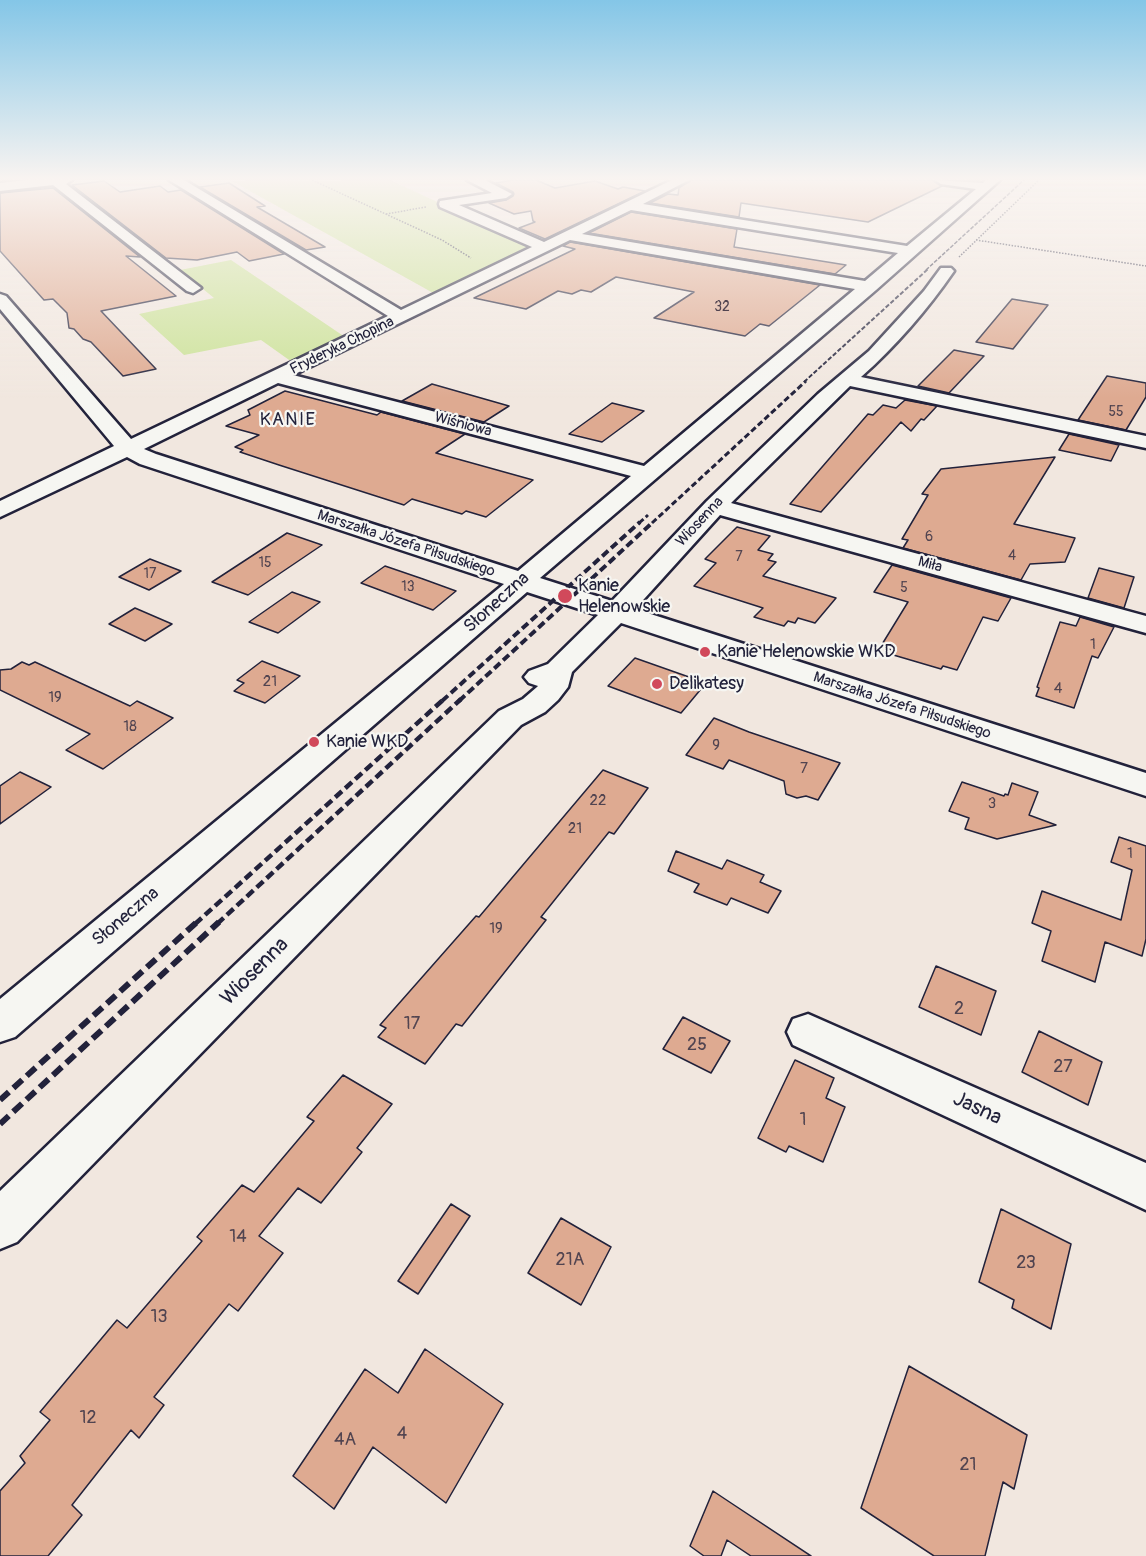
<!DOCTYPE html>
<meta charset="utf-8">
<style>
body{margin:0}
canvas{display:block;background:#f1e7df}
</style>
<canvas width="1146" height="1556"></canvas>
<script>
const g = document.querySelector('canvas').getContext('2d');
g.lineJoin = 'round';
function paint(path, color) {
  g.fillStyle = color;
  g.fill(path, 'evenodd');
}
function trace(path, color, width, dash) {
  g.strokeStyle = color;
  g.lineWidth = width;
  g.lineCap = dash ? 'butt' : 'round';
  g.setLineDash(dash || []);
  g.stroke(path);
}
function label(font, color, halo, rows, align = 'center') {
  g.font = font + ' Pangolin,sans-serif';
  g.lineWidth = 4.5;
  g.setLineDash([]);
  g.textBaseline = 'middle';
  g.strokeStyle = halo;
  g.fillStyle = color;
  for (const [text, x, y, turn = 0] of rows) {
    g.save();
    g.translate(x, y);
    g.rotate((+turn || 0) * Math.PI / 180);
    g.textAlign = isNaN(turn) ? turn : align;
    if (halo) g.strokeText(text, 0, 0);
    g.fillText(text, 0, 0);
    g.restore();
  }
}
paint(new Path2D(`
 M390 180 532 246 435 294 232 181Z
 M231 260 345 337 292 362 261 340 184 355 139 314 214 298 180 270Z`), '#cbe297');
const building = new Path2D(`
 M513 180H536L555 188 595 181 618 189 623 187 645 191 545 239 519 228 535 222 533 221 531 211 514 214 489 203 506 200 513 196V192L496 183Z
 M691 180H933L942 186 868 222 741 203 739 217 650 203 668 194 678 195 679 188Z
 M104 181 120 192 160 186 168 192 181 190 284 254 249 261 237 252 197 260 166 258 72 185Z
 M229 183 265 206 257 207 325 247 306 250 200 187Z
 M53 188 140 257 126 256 176 296 101 311 156 369 123 376 91 342 83 339 74 329 69 328 67 313 53 299 44 300 0 251V193Z
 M631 212 737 229 734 247 846 265 835 274 589 233Z
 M570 242 820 285 769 326 760 324 745 336 654 318 694 292 616 277 591 292 581 290 572 294 558 291 526 309 474 298 575 249 563 246Z
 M1012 299 1048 305 1013 349 976 342Z
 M954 350 984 356 949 393 918 386Z
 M1107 376 1146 383V397L1126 430 1078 420Z
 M432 384 509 406 484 422 402 401Z
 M285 391 377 415 381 412 465 434 436 453 533 480 486 517 466 511 462 514 412 499 404 505 279 465 240 452 243 450 235 447 259 435 226 426 250 415 248 410Z
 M905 400 937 406 924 420 921 419 911 431 901 422 821 512 790 504 868 414 873 415 883 405 896 408Z
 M612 403 644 411 602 442 569 434Z
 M1069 434 1119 445 1111 461 1059 450Z
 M1055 457 1014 524 1075 538 1065 562 1030 564 1021 580 903 548 908 540 902 539 928 495 922 494 941 469Z
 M737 527 770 536 758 550 773 554 768 560 776 562 763 576 836 598 815 623 798 618 795 623 788 621 784 626 754 617 763 608 694 586 716 563 705 559Z
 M287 533 322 545 248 595 212 582Z
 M150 559 181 571 149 590 119 577Z
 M892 565 1011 598 998 621 983 617 957 670 943 666 941 669 890 654 892 650 881 646 908 602 874 592Z
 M385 566 423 579 456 591 433 610 361 583Z
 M1099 568 1134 577 1124 608 1088 598Z
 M292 592 320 602 278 633 249 622Z
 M135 608 172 624 145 641 109 624Z
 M1080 617 1114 627 1098 658 1092 656 1074 708 1036 696 1039 688 1037 687 1060 622 1076 626Z
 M635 658 706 683 681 713 608 686Z
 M262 661 300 676 265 703 234 691 244 683 237 680Z
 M22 662 29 665 35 662 130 706 137 701 173 718 103 769 66 750 90 734 0 690V670L11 669Z
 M714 718 749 732 840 763 818 800 806 796 797 798 786 794 784 781 729 760 723 769 686 755Z
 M603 770 648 788 614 834 609 832 541 917 546 920 462 1026 456 1024 425 1064 378 1037 386 1028 380 1025 476 916 479 917Z
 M20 772 51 787 0 824V786Z
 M962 782 1004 796 1005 794 1008 795 1012 783 1038 792 1029 815 1056 825 997 839 965 829 969 818 949 811Z
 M1119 837 1146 846V939L1142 956 1105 942 1095 982 1042 961 1051 931 1032 923 1042 891 1121 920 1132 870 1111 862Z
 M676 851 722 869 727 860 764 875 760 882 781 891 768 913 731 898 727 905 694 892 699 884 668 871Z
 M936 966 996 991 981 1035 919 1007Z
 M683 1017 730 1041 711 1073 663 1049Z
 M1039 1031 1102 1062 1088 1105 1022 1072Z
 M795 1060 834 1078 826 1098 845 1107 823 1162 789 1146 786 1152 758 1138Z
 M343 1075 392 1104 357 1148 362 1152 321 1203 298 1188 259 1236 283 1253 238 1311 229 1304 154 1397 164 1405 139 1438 131 1430 72 1505 82 1515 48 1556H0V1491L25 1463 20 1456 50 1420 40 1412 117 1320 127 1328 202 1241 197 1237 242 1185 254 1192 314 1121 307 1117Z
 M451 1204 470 1216 418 1294 398 1281Z
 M1001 1209 1071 1244 1051 1329 1012 1308 1014 1300 979 1282Z
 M561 1218 611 1247 581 1305 528 1273Z
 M425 1349 503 1404 446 1503 373 1447 334 1509 293 1476 365 1369 398 1393Z
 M909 1366 1027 1435 1014 1489 1003 1482 985 1556H934L861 1508Z
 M713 1491 728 1501 811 1556H751L727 1540 721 1556H704L690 1546Z`);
paint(building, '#deaa91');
trace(building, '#22223b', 1.5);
const street = new Path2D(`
 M27 180H72L66 184 201 288 193 293 187 291 53 185 0 191V183Z
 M169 180H184L401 310 532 247 440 207 439 204 440 201 492 193 467 180H485L512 194 506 198 459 205 544 242 672 180H689L643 204 907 246 976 189 941 184 935 180 983 183 986 180H1000L876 290 540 578 612 601 707 501 818 394 869 351 924 291 941 268H951L954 271C927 310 896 346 861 377L1146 436V448L850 386 731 503 1146 616V633L720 515 635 609 1146 773V796L621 623 572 672 568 687 558 700 545 712 521 725 17 1242 0 1249V1191L499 711 523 699 537 687 538 686 529 683 524 677 529 671 548 664 598 615 527 592 15 1037 0 1042V999L504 584 140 464 127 457 0 517V501L114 446 0 309V294L6 296 131 439 388 316ZM631 210 898 253 865 281 582 234ZM570 240 855 289 644 466 293 375ZM278 383 631 476 518 571 156 454 144 449Z
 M808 1014 1146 1163V1210L793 1045 787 1032 793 1019Z`);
trace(street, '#22223b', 5);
trace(new Path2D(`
 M312 180 442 240 471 258
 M386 214 426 207
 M976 240 1146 266
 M959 257 1039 180`), '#22223b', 1.5, [1.5, 1.5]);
paint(street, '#f6f6f2');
trace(new Path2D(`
 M926 270 1024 180`), '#22223b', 1.5, [4, 1.5]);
trace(new Path2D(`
 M804 382 928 269`), '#22223b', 2, [4.5, 2]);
trace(new Path2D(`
 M639 523 648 515
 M652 523 806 381`), '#22223b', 3, [6, 3]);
trace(new Path2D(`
 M442 701 640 522
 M459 701 653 522`), '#22223b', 4, [8, 4]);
trace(new Path2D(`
 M195 924 444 699
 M217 924 461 699`), '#22223b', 4.5, [9, 4.5]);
trace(new Path2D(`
 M0 1100 197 922
 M0 1124 219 922`), '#22223b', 6, [12, 6]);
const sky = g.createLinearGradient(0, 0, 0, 398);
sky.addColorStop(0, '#84c6e7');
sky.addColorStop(0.45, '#f9f4f1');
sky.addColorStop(1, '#f9f4f100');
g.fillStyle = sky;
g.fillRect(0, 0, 1146, 398);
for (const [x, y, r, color] of [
 [565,596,8,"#d1495b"],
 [705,652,6,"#d1495b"],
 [657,684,6,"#d1495b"],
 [314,742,6,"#d1495b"]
]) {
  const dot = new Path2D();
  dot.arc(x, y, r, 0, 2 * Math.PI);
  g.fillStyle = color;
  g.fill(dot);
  trace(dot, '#f6f6f2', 2);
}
label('14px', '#514450', null, [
 ["32",722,307],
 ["55",1116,412],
 ["6",929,537],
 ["4",1012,556],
 ["7",739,557],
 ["15",265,563],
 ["17",150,574],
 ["13",408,587],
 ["5",904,588]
]);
label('15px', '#22223b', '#f6f6f2', [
 ["Fryderyka Chopina",342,346,-26],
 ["Wiśniowa",463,425,15],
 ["Wiosenna",700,522,-47],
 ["Marszałka Józefa Piłsudskiego",406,544,18],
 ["Miła",930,565,15],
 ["Marszałka Józefa Piłsudskiego",902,706,18]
]);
label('15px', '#514450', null, [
 ["1",1093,645],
 ["21",270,682],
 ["4",1058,689],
 ["19",55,698],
 ["18",130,727],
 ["9",716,746],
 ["7",804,769],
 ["22",598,801],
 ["3",992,804],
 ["21",575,829],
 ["1",1130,854],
 ["19",496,929]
]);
g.letterSpacing = '1.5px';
label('18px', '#22223b', '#f6f6f2', [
 ["KANIE",288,420]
]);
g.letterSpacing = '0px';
label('18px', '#22223b', '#f6f6f2', [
 ["Kanie",578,586],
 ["Helenowskie",578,607],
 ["Kanie Helenowskie WKD",717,652],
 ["Delikatesy",669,684],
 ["Kanie WKD",326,742]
], 'left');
label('18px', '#22223b', '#f6f6f2', [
 ["Słoneczna",497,603,-42],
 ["Słoneczna",126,917,-40]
]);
label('18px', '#514450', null, [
 ["2",959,1009],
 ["17",412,1024],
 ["25",697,1045],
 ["27",1063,1067],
 ["1",803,1120],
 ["14",238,1237],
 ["21A",570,1260],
 ["23",1026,1263],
 ["13",159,1317],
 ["12",88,1418],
 ["4",402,1434],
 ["4A",345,1440],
 ["21",968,1465]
]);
label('21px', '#22223b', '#f6f6f2', [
 ["Wiosenna",255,972,-45],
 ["Jasna",977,1109,25]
]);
</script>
